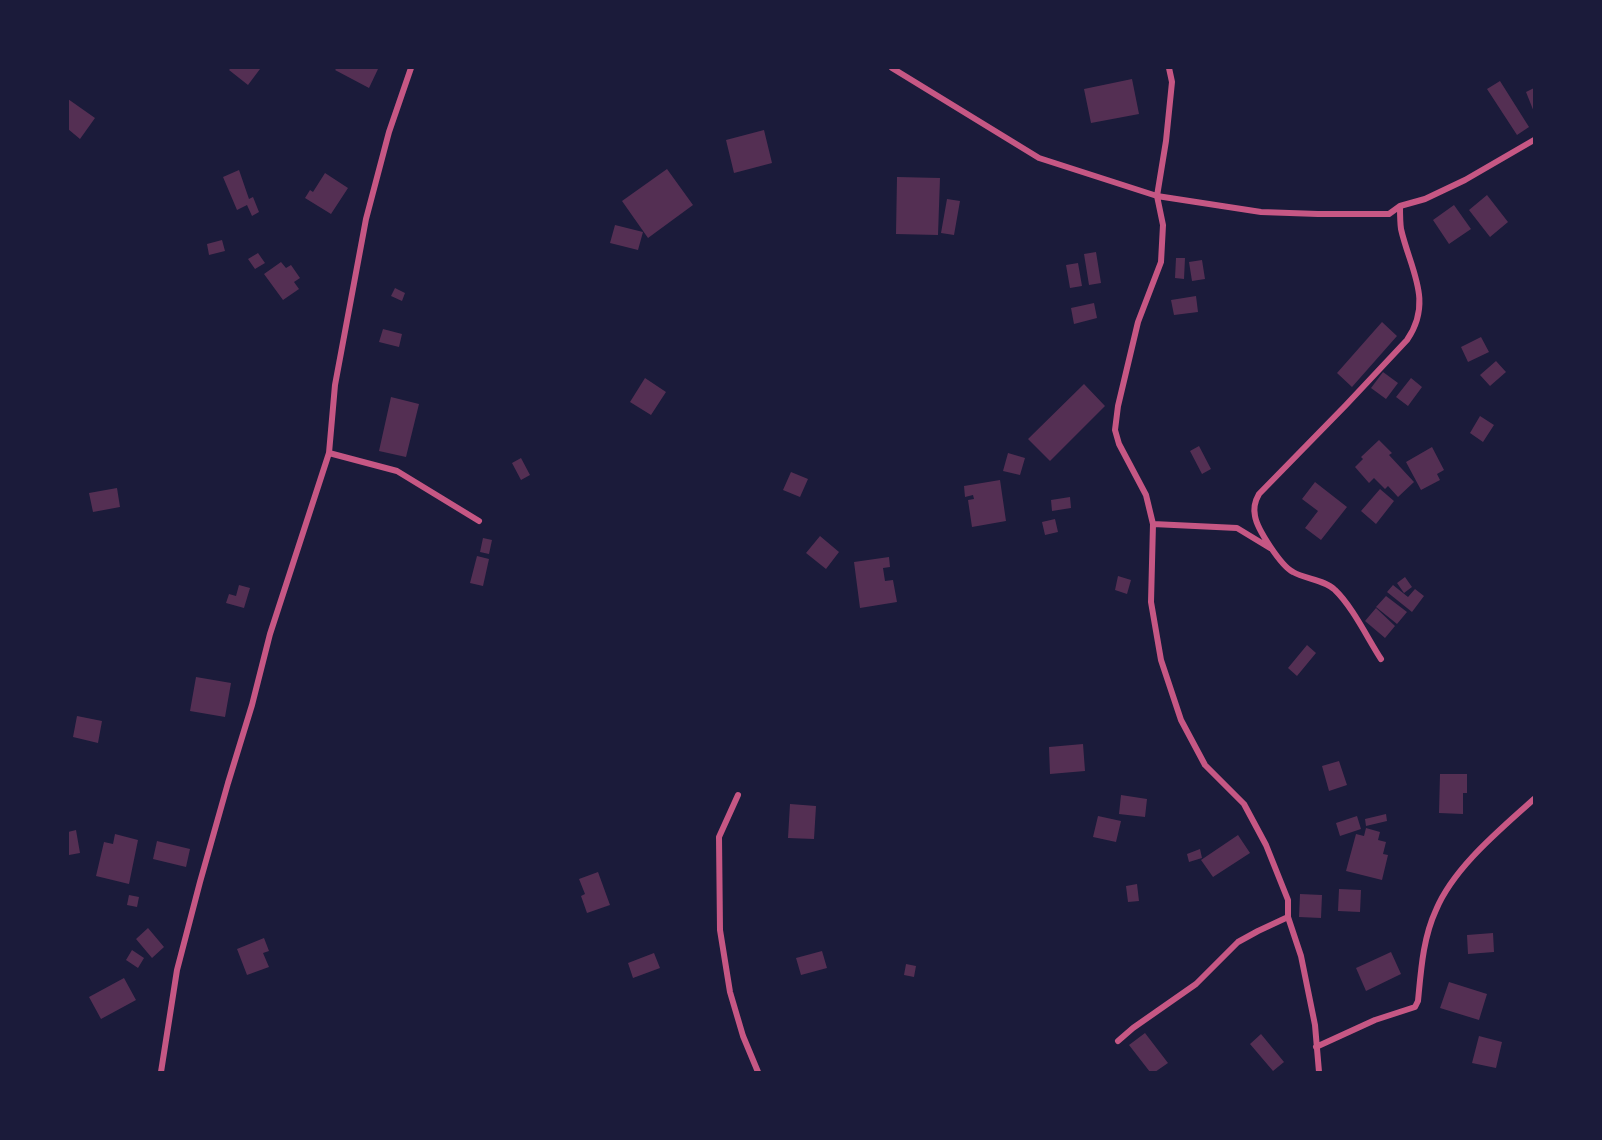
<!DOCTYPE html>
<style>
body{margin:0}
#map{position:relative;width:1602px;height:1140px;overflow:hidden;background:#1b1b3a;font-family:Raleway,sans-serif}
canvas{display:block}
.frame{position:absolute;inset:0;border:69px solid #1b1b3a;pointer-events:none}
</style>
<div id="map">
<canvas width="1602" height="1140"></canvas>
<div class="frame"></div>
</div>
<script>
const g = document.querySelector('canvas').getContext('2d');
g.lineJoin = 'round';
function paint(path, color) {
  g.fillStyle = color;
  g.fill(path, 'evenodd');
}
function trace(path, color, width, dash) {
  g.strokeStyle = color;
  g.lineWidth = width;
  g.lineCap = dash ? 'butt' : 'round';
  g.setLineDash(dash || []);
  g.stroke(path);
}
paint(new Path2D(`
 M231 68H257L260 69 248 85 229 70Z
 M337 68H375L378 69 369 88 335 70Z
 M1132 79 1139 114 1091 123 1084 89Z
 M1500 81 1529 127 1517 135 1487 89Z
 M1534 88V112L1526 92Z
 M68 99 95 118 80 139 68 129Z
 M764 130 772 163 734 173 726 140Z
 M667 169 693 205 648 238 622 201Z
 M239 170 249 199 253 197 259 212 252 216 247 205 237 210 223 177Z
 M325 173 348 188 331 214 305 198 310 190 313 192Z
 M897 177 940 178 938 235 896 234Z
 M1487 195 1508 222 1490 237 1469 210Z
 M947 199 960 201 954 235 941 233Z
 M1454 205 1471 229 1449 244 1433 220Z
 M615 225 643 232 638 250 610 243Z
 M222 240 225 251 209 255 207 244Z
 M1096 252 1101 283 1089 285 1084 254Z
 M258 253 265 263 255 269 248 259Z
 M1176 258H1185L1184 279 1175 278Z
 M1202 260 1205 279 1192 281 1189 262Z
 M281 262 286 268 291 265 300 278 294 282 299 289 283 300 264 274Z
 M1078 263 1082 286 1070 288 1066 265Z
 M395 288 405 293 402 301 391 296Z
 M1196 296 1198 312 1174 315 1171 300Z
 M1094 303 1097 318 1074 324 1071 308Z
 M1382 322 1397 336 1352 387 1337 373Z
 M383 329 402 334 399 347 379 342Z
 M1481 337 1489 352 1468 362 1461 347Z
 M1496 361 1506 372 1490 386 1480 375Z
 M1383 372 1398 383 1386 399 1371 388Z
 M645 378 666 392 651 415 630 402Z
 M1411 378 1422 387 1408 406 1396 397Z
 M1084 384 1105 406 1050 461 1028 439Z
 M391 397 419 404 406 457 379 451Z
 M1480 416 1494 425 1483 442 1470 433Z
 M1379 440 1392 453 1389 455 1414 482 1398 497 1388 486 1385 489 1374 478 1369 483 1355 467 1363 459 1361 457Z
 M1199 446 1211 469 1202 474 1190 451Z
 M1432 447 1444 470 1437 474 1440 480 1421 490 1406 462Z
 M1008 453 1025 458 1020 475 1003 471Z
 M521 458 530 475 521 480 512 463Z
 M791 472 808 479 800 497 783 490Z
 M1000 480 1006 521 972 527 968 500 974 499 973 495 965 497 964 486Z
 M1315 482 1347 507 1321 540 1305 528 1318 511 1302 499Z
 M117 488 120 507 93 512 89 493Z
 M1380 489 1394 501 1376 524 1361 511Z
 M1070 497 1071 508 1052 511 1051 500Z
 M1055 519 1058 532 1045 535 1042 522Z
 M820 536 839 552 826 569 806 553Z
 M483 538 492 540 489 554 480 552Z
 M477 556 489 559 483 586 470 583Z
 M889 557 890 567 883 568 885 581 893 580 897 602 860 608 854 562Z
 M1118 576 1131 580 1127 594 1115 590Z
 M1405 577 1412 587 1404 593 1397 583Z
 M239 585 250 588 244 608 226 603 229 594 236 596Z
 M1393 585 1408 597 1415 589 1424 596 1412 612 1387 592Z
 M1386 596 1407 612 1397 624 1376 607Z
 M1376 608 1395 626 1385 638 1365 621Z
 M1307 645 1316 653 1297 676 1288 668Z
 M196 677 231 683 225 717 190 711Z
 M77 716 102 721 98 743 73 737Z
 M1083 744 1085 771 1050 774 1049 747Z
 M1339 761 1347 785 1329 791 1322 766Z
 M1440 774H1467V793H1463V814L1439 813Z
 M1121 795 1147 799 1145 817 1119 814Z
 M790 804 816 806 814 839 788 838Z
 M1386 814 1387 821 1366 826 1365 819Z
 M1098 816 1121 821 1116 842 1093 837Z
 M1357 816 1361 829 1340 836 1336 823Z
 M1366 828 1380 832 1378 840 1386 842 1383 854 1388 855 1382 880 1346 871 1356 834 1364 836Z
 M76 830 80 853 69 855 68 832Z
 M115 834 138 840 129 884 96 876 104 842 113 844Z
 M1238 835 1250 853 1213 877 1201 860Z
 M157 841 190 849 186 867 153 859Z
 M1200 849 1202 858 1189 862 1187 854Z
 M598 872 610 905 587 913 581 896 585 894 579 879Z
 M1137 884 1139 901 1128 902 1126 886Z
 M1339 889 1361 890 1360 912 1338 911Z
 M1300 894 1322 895 1321 918 1299 917Z
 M129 895 139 897 137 907 127 905Z
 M148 928 164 947 152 958 136 939Z
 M1493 933 1494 952 1468 954 1467 935Z
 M264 938 269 951 263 953 269 967 247 975 237 949Z
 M132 950 144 958 138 968 126 960Z
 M822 951 827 968 801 975 796 958Z
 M1391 952 1401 974 1366 991 1356 968Z
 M654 953 660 968 633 978 628 963Z
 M906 964 916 966 914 977 904 975Z
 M124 978 136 1000 101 1019 89 997Z
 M1449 982 1487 994 1479 1020 1440 1008Z
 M1145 1033 1168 1063 1155 1072H1150L1129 1045Z
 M1261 1034 1284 1062 1273 1071 1250 1044Z
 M1479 1036 1502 1042 1496 1068 1472 1063Z`), '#542f53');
trace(new Path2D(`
 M892 68 1039 158 1157 196 1261 212 1318 214H1389L1400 206 1425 199 1465 180 1534 140
 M1169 68 1172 82 1166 141 1157 196 1163 225 1161 262 1138 322 1118 406 1115 430 1119 444 1146 495 1153 524 1151 602 1161 660 1181 720 1205 765 1244 804 1266 845 1288 900V917L1301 956 1315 1025 1319 1072
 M329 453 397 471 479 521
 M1153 524 1237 528 1270 548
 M1381 659C1368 639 1352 606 1335 590 1325 580 1305 579 1293 572 1281 566 1257 529 1255 516 1253 507 1255 501 1259 494L1346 405 1407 340C1434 301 1410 269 1401 229 1400 222 1400 214 1400 206
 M738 795 719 837 720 930 730 992 743 1036 758 1072
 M1118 1041 1133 1028 1196 984 1238 942 1258 931 1288 917
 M1316 1047 1375 1020 1415 1007 1418 1001C1421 970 1423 938 1436 910 1454 867 1501 829 1534 799
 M161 1072 177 970 200 882 228 783 252 705 270 634 329 453 335 385 366 219 389 132 411 68`), '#c65784', 6);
</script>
